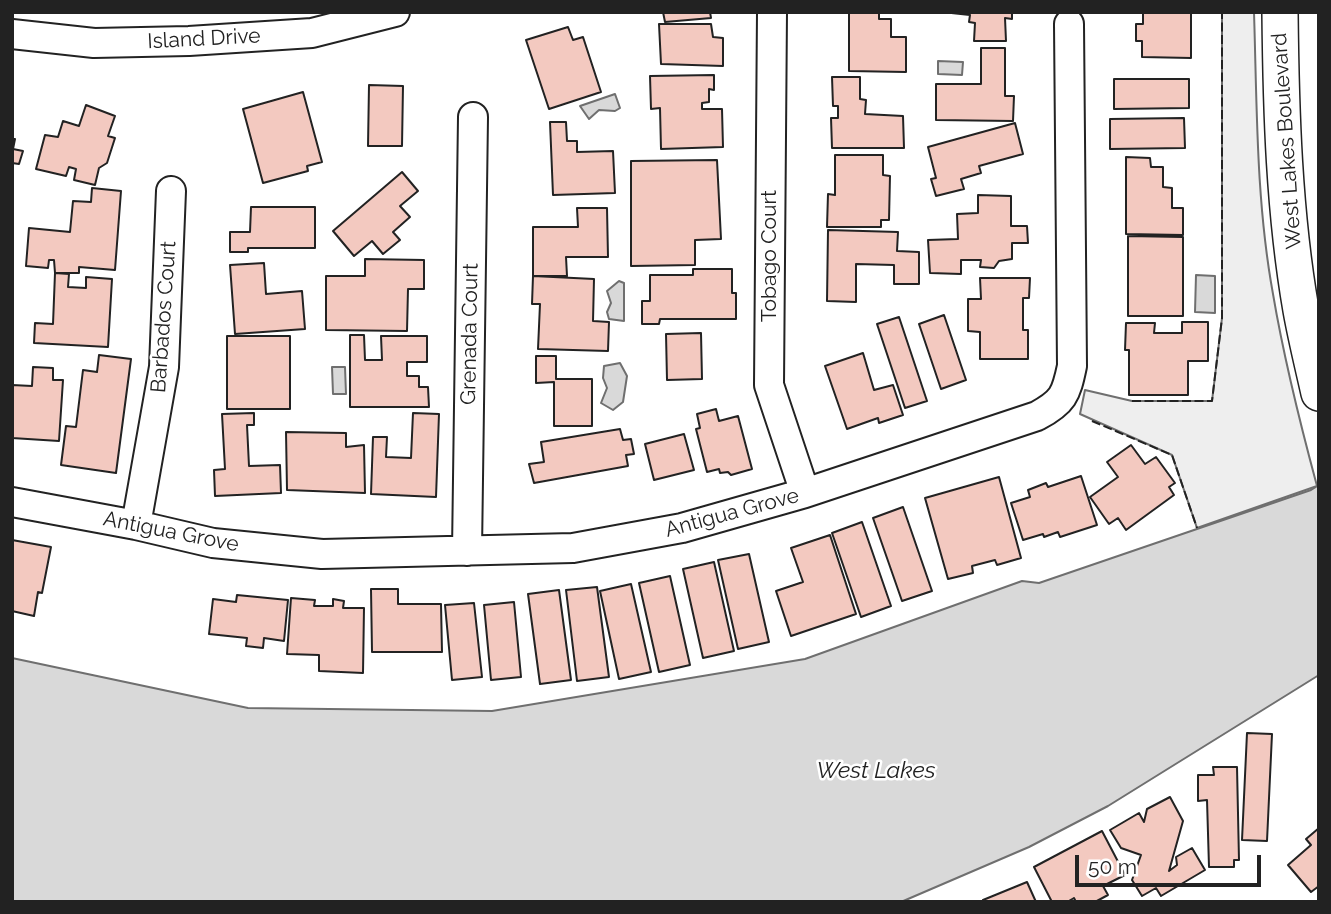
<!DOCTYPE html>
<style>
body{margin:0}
#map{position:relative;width:1331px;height:914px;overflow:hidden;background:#fff;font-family:Raleway,sans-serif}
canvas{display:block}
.frame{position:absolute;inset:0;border:14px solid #222;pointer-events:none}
.scale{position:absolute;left:1075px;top:855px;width:186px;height:32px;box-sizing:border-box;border:4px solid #222;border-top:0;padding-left:9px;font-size:21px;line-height:24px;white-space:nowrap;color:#222;-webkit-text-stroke:5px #fff;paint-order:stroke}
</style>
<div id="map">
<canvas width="1331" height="914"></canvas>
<div class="frame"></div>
<div class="scale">50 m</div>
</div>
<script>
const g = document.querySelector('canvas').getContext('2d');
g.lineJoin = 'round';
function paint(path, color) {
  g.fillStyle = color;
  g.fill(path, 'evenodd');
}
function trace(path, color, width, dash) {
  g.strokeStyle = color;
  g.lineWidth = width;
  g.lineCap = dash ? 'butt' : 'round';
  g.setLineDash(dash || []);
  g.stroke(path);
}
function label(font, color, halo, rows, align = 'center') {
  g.font = font + ' Raleway,sans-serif';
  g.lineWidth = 5;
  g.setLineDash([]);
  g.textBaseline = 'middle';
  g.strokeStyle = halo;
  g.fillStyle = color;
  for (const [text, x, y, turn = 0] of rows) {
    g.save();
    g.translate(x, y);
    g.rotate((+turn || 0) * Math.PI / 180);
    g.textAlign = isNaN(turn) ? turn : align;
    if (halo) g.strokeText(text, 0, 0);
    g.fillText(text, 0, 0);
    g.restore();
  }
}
const green = new Path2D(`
 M1222 12H1254C1257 106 1256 201 1273 294 1284 359 1300 423 1317 486L1197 528 1172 455 1080 414 1085 390 1132 401H1212L1222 318Z`);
paint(green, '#eee');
trace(green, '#6f6f6f', 2);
const water = new Path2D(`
 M938 61 963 62 962 75 938 74Z
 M615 94 620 108 615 111 599 110 589 119 580 106Z
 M1196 275 1215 276V313L1195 312Z
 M619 281 624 283V321L609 319 607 312 611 303 607 291Z
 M620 363 627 376 623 402 613 410 601 403 607 388 603 378 604 366Z
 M332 367H345L346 394H333Z
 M1319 485V675L1108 806 1029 847 901 902H12V658L248 708 492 711 805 659 1022 581 1039 583 1311 490Z`);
paint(water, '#d9d9d9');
trace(water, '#6f6f6f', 2);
const building = new Path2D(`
 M663 12H710L711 18 665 22Z
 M849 12H879V19H891V37H906V72L849 71Z
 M942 12H1012V19L1005 18 1006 41H974L975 23 969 22 970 15Z
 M1143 12H1191V58L1142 57V41H1136V24H1143Z
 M659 24H711L713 37 723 38V66L661 64Z
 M568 27 573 40 583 37 601 92 549 109 526 40Z
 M981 48H1005V96H1014L1013 121 936 120V84H981Z
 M714 75V90L709 89V102L702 103V109H722L723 147 661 149 660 108 651 109 650 76Z
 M832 77H860V99L866 100 865 114 903 116 904 148H832L831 118H838V106H833Z
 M1114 79H1189V108L1114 109Z
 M369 85 403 86 402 146H368Z
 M303 92 322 162 307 166 308 171 263 183 243 109Z
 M86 105 115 116 108 136 115 138 107 163 99 168 95 185 74 180 76 169 69 167 66 176 36 169 45 135 58 137 63 121 79 126Z
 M1184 118 1185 148 1110 149V119Z
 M550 122H566L567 141H577V152L613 151 615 193 553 195Z
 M1015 123 1023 154 979 166 981 173 961 179 964 189 936 196 931 179 936 178 928 147Z
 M12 139H15L13 149 23 151 19 164 12 163Z
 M835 155H883V175L890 176 889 220H881V227H827L828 194 835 195Z
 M1126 157 1150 158 1151 167H1163V187L1172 188V208H1183V235L1126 234Z
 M717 160 721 239 695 240V265L631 266V161Z
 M402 172 418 191 400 206 410 217 393 232 400 240 383 254 372 241 354 256 333 231Z
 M92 188 121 191 115 270 79 267V273H55L54 260H49L48 268 26 266 29 228 70 232 73 201 91 202Z
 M978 195 1011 196V226H1027L1028 243H1012V259L999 261 994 268 980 267 981 260H961V274L930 273 928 240 958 239 957 214 978 213Z
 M251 207H315V248H248V252H230V232H250Z
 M577 208H607L608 257H566L567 276H533V227H578Z
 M828 230 898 232 897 251 919 252V284H894V265L856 264V302L827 301Z
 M1128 236 1183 237V316H1128Z
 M365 259 424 260V289H408L407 331 326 330V276H365Z
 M264 263 266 294 302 291 305 329 235 334 230 265Z
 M693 269H732V293H736V319H660L659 324H642V301H650V275H693Z
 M55 273 69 274 68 287 86 288V277L112 279 108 347 34 343 35 323 53 324Z
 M533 276 594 279 593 321 609 322 608 351 538 349 540 304H532Z
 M980 278H1030L1029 298H1023V330H1028V359H980V332L968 331V299H981Z
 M944 315 966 380 941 389 919 324Z
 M899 317 927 401 905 408 877 324Z
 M1182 322H1208V361H1188V395H1129V350H1125L1126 323H1155L1154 333H1182Z
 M701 333 702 379 667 380 666 334Z
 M350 335H364L365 360H382L381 336H427V362H407V376H419V387H428L429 407H350Z
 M227 336H290V409H227Z
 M863 353 874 390 893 385 903 415 879 423 878 418 847 429 825 366Z
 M99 355 131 359 116 473 61 465 66 426 76 427 83 370 97 372Z
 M536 356H556V379H592V426H554V382L536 383Z
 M33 367 53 368V380H63L59 441 12 438V385L32 386Z
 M716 409 719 421 738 416 752 469 731 475 728 472 720 473 719 469 707 472 696 429 700 428 697 414Z
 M254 413V425H247L249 466 280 465 281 493 215 496 214 470 225 469 222 414Z
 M413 413 439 414 436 497 371 494 373 437H387L386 457 411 458Z
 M620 429 623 440 631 439 634 454 626 455 628 466 534 483 529 464 544 462 541 442Z
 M286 432 346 433V447L364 445 365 493 287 490Z
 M684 434 694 470 654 480 645 444Z
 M1131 445 1145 464 1156 457 1175 483 1169 487 1174 495 1126 530 1118 518 1109 524 1090 497 1118 477 1107 462Z
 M1081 476 1097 525 1060 537 1058 532 1044 537 1043 534 1023 540 1011 503 1030 497 1028 490 1046 483 1048 487Z
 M999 477 1021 558 997 565 995 560 972 566 973 573 948 579 925 498Z
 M903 507 932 591 902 601 873 518Z
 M862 522 891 606 861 617 832 533Z
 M830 535 856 614 791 636 776 591 803 582 791 548Z
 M12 540 51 547 42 593 38 592 34 616 12 611Z
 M749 554 769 642 738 649 718 560Z
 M714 562 734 651 703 658 683 569Z
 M670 576 690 665 659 672 639 583Z
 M631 584 651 672 619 679 600 591Z
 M597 587 609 677 577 681 566 590Z
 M371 589H398V604H441L442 652H372Z
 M559 590 571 680 540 684 528 594Z
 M237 595 288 600 284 641 264 638 263 648 246 646 247 638 209 634 213 599 236 602Z
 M291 598 315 600 314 606H333V599L344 601 343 608H364L363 673 319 671V655L287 654Z
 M514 602 521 677 491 680 484 605Z
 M474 603 482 677 452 680 445 605Z
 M1247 733 1272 734 1267 841 1242 840Z
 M1213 767H1237L1239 860H1234V867H1209L1207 800 1198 801V775H1214Z
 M1170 797 1183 821 1169 871 1177 865 1176 857 1192 848 1205 870 1161 896 1156 888 1142 896 1132 880 1141 855 1121 848 1110 830 1139 813 1144 822 1147 809Z
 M1319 828V886L1311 892 1288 865 1311 845 1306 839Z
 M1102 831 1125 875 1103 886 1108 895 1095 902H1076L1074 898 1067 902H1052L1034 867Z
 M1027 882 1036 902H984L983 900Z`);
paint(building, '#f3c9c0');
trace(building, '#222', 2);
const minor = new Path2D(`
 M772 12 769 385 805 493
 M12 34 94 43 189 41 312 33 395 12
 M12 502 136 525 213 543 322 554 573 548 682 528 805 493 1037 416C1063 402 1066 395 1072 366L1069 24
 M136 525 164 367 171 191
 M467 551 473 117`);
const major = new Path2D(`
 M1280 12C1281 112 1284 212 1301 310 1306 338 1313 366 1319 393`);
trace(minor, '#222', 32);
trace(major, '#222', 38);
trace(minor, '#fff', 28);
trace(major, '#fff', 35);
trace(new Path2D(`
 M1132 401H1212L1222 318V12
 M1092 421 1172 455 1197 528`), '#222', 2, [9, 3.5]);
label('21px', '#222', '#fff', [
 ["Island Drive",204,39,-3],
 ["West Lakes Boulevard",1287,141,-94],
 ["Tobago Court",770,256,-90],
 ["Barbados Court",164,317,-86],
 ["Grenada Court",470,334,-89],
 ["Antigua Grove",732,513,-15],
 ["Antigua Grove",171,532,11]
]);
label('italic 23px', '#222', '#fff', [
 ["West Lakes",876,771]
]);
</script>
